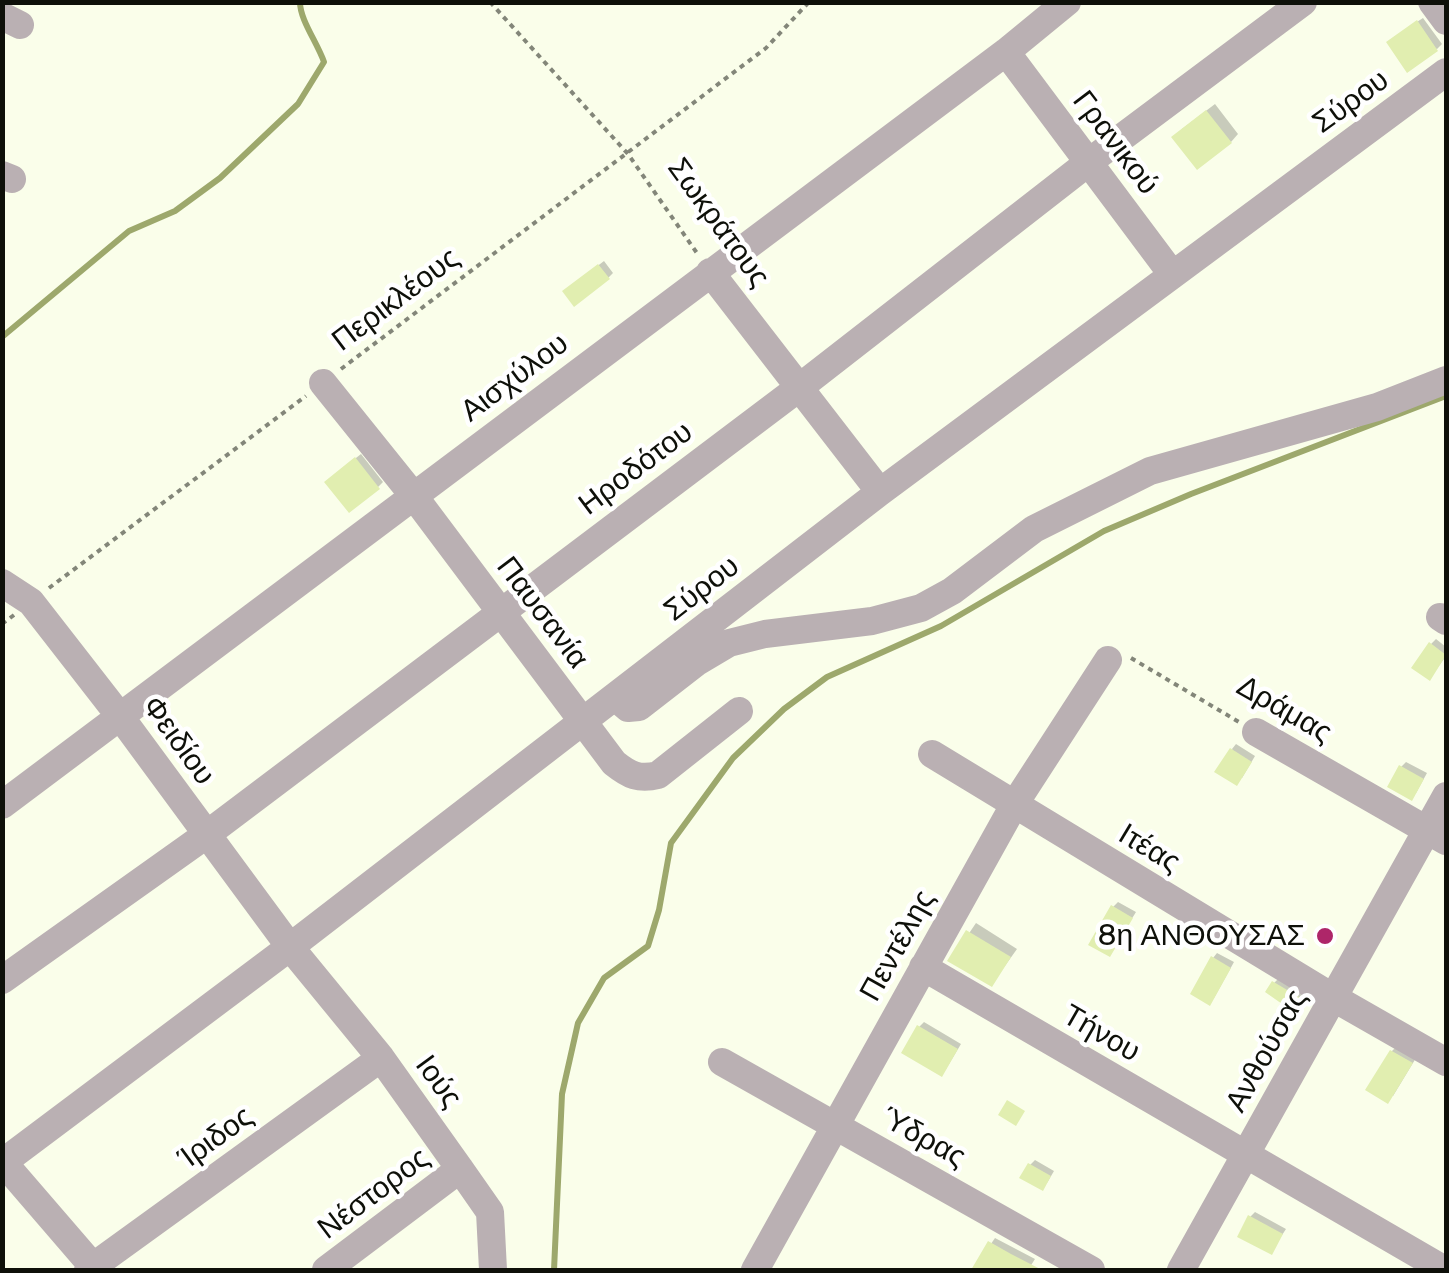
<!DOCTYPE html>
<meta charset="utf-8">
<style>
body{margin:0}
#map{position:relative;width:1449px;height:1273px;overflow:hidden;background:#fafeea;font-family:Rubik,sans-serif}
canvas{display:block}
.frame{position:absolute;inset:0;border:5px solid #0e1009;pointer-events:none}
</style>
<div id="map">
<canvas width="1449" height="1273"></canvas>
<div class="frame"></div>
</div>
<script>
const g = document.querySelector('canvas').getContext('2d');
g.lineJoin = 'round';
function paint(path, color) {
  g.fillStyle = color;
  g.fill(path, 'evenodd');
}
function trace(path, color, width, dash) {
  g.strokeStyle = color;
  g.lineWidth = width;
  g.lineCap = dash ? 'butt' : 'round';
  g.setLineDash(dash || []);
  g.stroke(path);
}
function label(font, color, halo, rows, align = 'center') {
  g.font = font + ' Rubik,sans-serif';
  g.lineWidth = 9;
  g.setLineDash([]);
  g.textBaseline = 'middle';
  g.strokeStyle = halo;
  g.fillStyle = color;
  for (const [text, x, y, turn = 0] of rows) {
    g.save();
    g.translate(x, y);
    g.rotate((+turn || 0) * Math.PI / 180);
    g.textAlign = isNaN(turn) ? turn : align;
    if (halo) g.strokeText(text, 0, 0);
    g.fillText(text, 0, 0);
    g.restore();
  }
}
paint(new Path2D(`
 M1423 18 1442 44 1437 49 1394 37Z
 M1215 104 1238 134 1231 142 1182 129Z
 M604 261 613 273 608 278 570 287Z
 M361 454 383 482 378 487 332 477Z
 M1436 639 1446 647V656L1434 673 1431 644Z
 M1236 744 1255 756 1242 778 1232 749Z
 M1406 762 1427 773 1416 793 1401 767Z
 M1118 902 1136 912 1110 954 1113 907Z
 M976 923 1017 949 992 984 951 960Z
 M1217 953 1234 962 1214 998 1213 958Z
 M1279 978 1307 995 1300 1005 1274 983Z
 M924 1022 961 1044 946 1069 919 1027Z
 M1396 1047 1416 1058 1393 1096 1392 1051Z
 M1035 1160 1054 1171 1047 1183 1030 1165Z
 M1255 1212 1286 1229 1271 1252 1250 1217Z
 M995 1238 1035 1259 1028 1270H973Z`), '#0003');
trace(new Path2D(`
 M2 337 129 231 175 211 220 178 298 104 324 62C317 42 300 20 300 2
 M554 1270 562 1094 578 1023 604 978 648 946 659 910 671 843 733 758 784 709 827 677 941 626 1104 531 1191 494 1446 396`), '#9da86c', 6);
paint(new Path2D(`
 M1417 20 1438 51 1407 73 1386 42Z
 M1206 110 1232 143 1197 170 1171 137Z
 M598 264 610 279 574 307 562 291Z
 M355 457 380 489 349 513 324 482Z
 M1429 642 1446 655 1430 681 1411 668Z
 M1230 748 1252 762 1237 786 1214 772Z
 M1399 765 1424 779 1412 801 1387 787Z
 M1111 905 1133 918 1110 957 1088 945Z
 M966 930 1011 957 992 987 947 961Z
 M1211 956 1231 968 1210 1006 1190 994Z
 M1272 981 1304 1000 1295 1013 1265 992Z
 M917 1025 958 1049 942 1077 901 1053Z
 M1390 1050 1413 1063 1388 1104 1365 1090Z
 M1007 1100 1025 1111 1016 1126 998 1115Z
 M1028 1163 1051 1176 1043 1191 1019 1178Z
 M1248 1215 1283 1234 1272 1255 1237 1237Z
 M988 1241 1011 1254 1042 1270H971Z`), '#e1eeb0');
trace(new Path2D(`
 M490 2 628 154 699 256
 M341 369 766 48 809 2
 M49 588 306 396
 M2 624 14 615
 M1131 658 1239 722`), '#838679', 4, [5, 5]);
trace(new Path2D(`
 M1432 2 1446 21
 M2 16 20 25
 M1006 52 1172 274
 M2 175 12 179
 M710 272 880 492
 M323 383 413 495 614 763C629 775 639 780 658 775L739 711
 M2 583 31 602 122 719 290 947 381 1058 460 1169 490 1212 493 1270
 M1440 617 1446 621
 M615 697 628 708 639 707 697 662 729 643 765 634 872 621 921 608 952 591 1034 529 1150 471 1377 407 1446 380
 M1256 732 1446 841
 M932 754 1334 998 1446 1062
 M2 805 1006 52 1067 2
 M923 967 1445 1270
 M2 980 206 835 800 387 1089 162 1303 2
 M722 1062 1091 1270
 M2 1161 96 1270
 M2 1163 290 947 880 492 1446 72
 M88 1270 381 1058
 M326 1270 460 1169
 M755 1270 1014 805 1108 660
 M1181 1270 1446 796`), '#bab0b3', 28);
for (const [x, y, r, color] of [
 [1325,936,10,"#ae2669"]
]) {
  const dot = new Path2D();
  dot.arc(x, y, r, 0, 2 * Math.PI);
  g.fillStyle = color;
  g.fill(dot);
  trace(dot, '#fff', 4);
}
label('30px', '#0e1009', '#fff', [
 ["Σύρου",1351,102,-36],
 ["Γρανικού",1115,143,53],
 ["Σωκράτους",718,223,54],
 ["Περικλέους",396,300,-37],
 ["Αισχύλου",515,378,-37],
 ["Ηροδότου",636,469,-37],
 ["Σύρου",702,589,-38],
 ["Παυσανία",542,613,53],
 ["Δράμας",1284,710,30],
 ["Φειδίου",178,741,54],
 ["Ιτέας",1149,849,31],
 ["Πεντέλης",898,946,-61],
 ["Τήνου",1101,1034,30],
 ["Ανθούσας",1267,1051,-61],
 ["Ιούς",438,1082,54],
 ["Ίριδος",216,1138,-36],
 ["Ύδρας",923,1138,29],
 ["Νέστορος",374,1194,-37]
]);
label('30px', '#0e1009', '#fff', [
 ["8η ΑΝΘΟΥΣΑΣ",1305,936]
], 'right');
</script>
